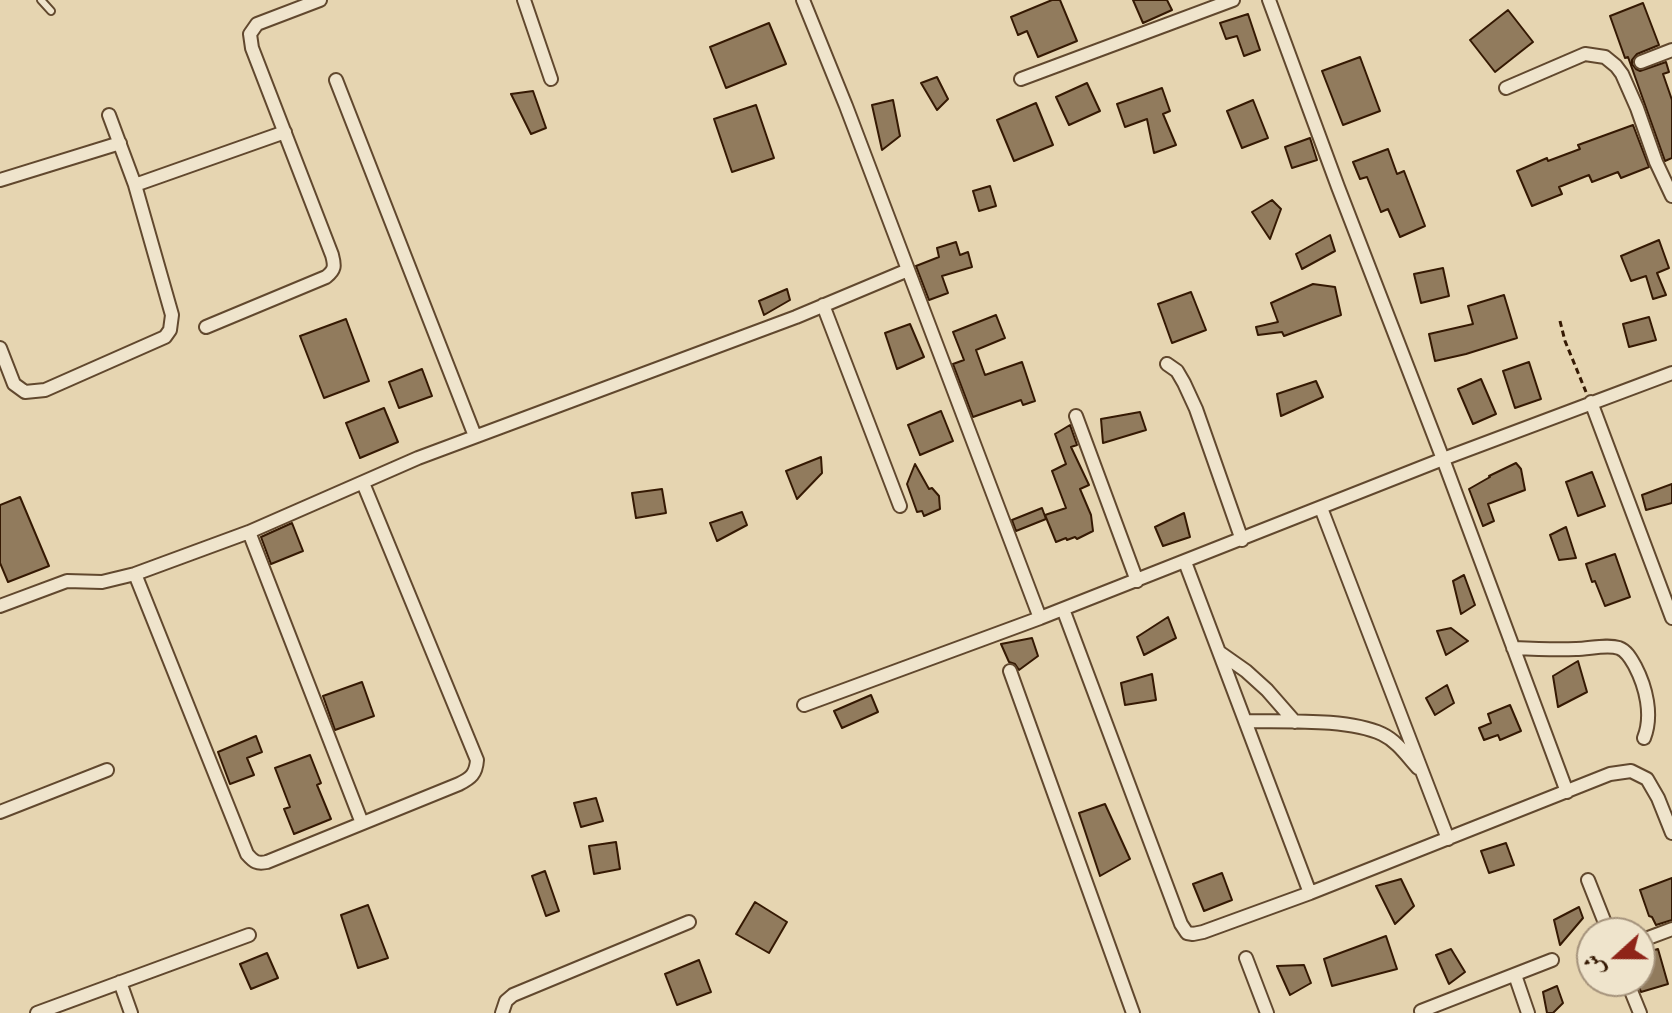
<!DOCTYPE html>
<meta charset="utf-8">
<style>
body{margin:0}
#map{position:relative;width:1672px;height:1013px;overflow:hidden;background:#e6d5b1;font-family:"Old Standard TT",Amiri,serif}
canvas{display:block}
.north{position:absolute;left:1576px;top:917px;width:80px;height:80px;box-sizing:border-box;background:#efe4cc;border:2px solid #a5937c;border-radius:50%;rotate:249deg;font-size:22px;font-weight:700;line-height:32px;text-align:center;color:#351903}
.north::after{content:'';display:block;margin:auto;width:28px;height:36px;background:#8f2418;clip-path:polygon(50% 0,100% 100%,50% 72%,0 100%)}
</style>
<div id="map">
<canvas width="1672" height="1013"></canvas>
<div class="north">ش</div>
</div>
<script>
const g = document.querySelector('canvas').getContext('2d');
g.lineJoin = 'round';
function paint(path, color) {
  g.fillStyle = color;
  g.fill(path, 'evenodd');
}
function trace(path, color, width, dash) {
  g.strokeStyle = color;
  g.lineWidth = width;
  g.lineCap = dash ? 'butt' : 'round';
  g.setLineDash(dash || []);
  g.stroke(path);
}
const building = new Path2D(`
 M1052 0H1060L1077 41 1038 57 1027 31 1018 35 1011 17Z
 M1133 0H1167L1172 10 1143 23Z
 M1643 3 1659 45 1637 54 1632 60V64L1636 69 1640 71 1666 62 1669 72 1663 74 1672 100V158L1665 161 1628 57 1625 58 1610 16Z
 M1508 10 1533 42 1495 72 1470 40Z
 M1248 14 1260 50 1244 56 1237 36 1226 39 1220 23Z
 M769 23 786 64 726 88 710 47Z
 M1360 57 1380 111 1343 125 1322 71Z
 M937 77 948 99 937 110 921 83Z
 M1087 83 1100 111 1069 125 1056 97Z
 M1162 88 1170 111 1163 114 1176 145 1154 153 1147 119 1125 127 1117 104Z
 M533 91 546 128 531 134 511 94Z
 M893 100 900 136 882 150 872 105Z
 M1253 100 1268 138 1242 148 1227 111Z
 M1036 103 1053 145 1014 161 997 120Z
 M756 105 774 158 732 172 714 119Z
 M1633 125 1649 167 1621 178 1618 172 1592 182 1589 175 1559 187 1562 194 1532 206 1517 171 1547 158 1548 161 1580 149 1578 145Z
 M1310 138 1317 160 1292 168 1285 147Z
 M1388 149 1397 174 1404 171 1425 226 1400 237 1388 209 1381 212 1367 177 1360 179 1353 162Z
 M990 186 996 206 979 211 973 191Z
 M1272 200 1281 209 1270 239 1252 212Z
 M1330 235 1335 251 1302 269 1296 254Z
 M1659 240 1669 268 1657 273 1666 295 1653 299 1646 276 1631 281 1621 256Z
 M956 242 960 255 968 252 972 267 942 276 948 293 929 300 916 266 939 257 937 248Z
 M1443 268 1449 296 1421 303 1414 274Z
 M1313 284 1335 287 1341 315 1284 336 1282 332 1258 335 1256 327 1278 322 1271 303Z
 M787 289 790 300 764 315 759 301Z
 M1191 292 1206 330 1172 343 1158 304Z
 M1504 295 1517 338 1466 354 1435 361 1429 334 1473 324 1468 306Z
 M996 315 1005 338 976 350 985 375 1022 362 1035 401 1023 405 1021 400 973 417 953 364 964 360 953 332Z
 M1649 317 1656 340 1629 347 1623 324Z
 M346 319 369 381 324 398 300 336Z
 M910 324 924 357 897 369 885 333Z
 M1529 362 1541 399 1515 408 1503 371Z
 M422 369 432 396 399 408 389 382Z
 M1481 379 1496 414 1473 424 1458 389Z
 M1316 381 1323 397 1281 416 1277 394Z
 M384 408 398 442 360 458 346 423Z
 M941 411 953 441 920 455 908 425Z
 M1140 412 1146 430 1103 443 1101 419Z
 M1070 425 1077 445 1071 447 1089 485 1080 489 1091 515 1093 531 1077 539 1075 537 1067 540 1066 538 1056 542 1045 515 1066 508 1052 471 1066 464 1055 434Z
 M821 457 822 473 797 499 786 471Z
 M1516 463 1521 469 1525 490 1488 504 1494 521 1483 526 1469 489 1490 477 1489 476Z
 M915 464 929 489 932 488 939 496 940 509 924 516 922 511 917 512 907 484Z
 M1592 472 1605 506 1578 516 1566 482Z
 M1672 484V503L1646 510 1642 495Z
 M662 489 666 513 636 518 632 493Z
 M20 497 49 566 8 582 0 563V505Z
 M1042 508 1046 519 1016 531 1012 520Z
 M742 512 747 525 717 541 710 523Z
 M1184 513 1190 537 1163 546 1155 527Z
 M292 523 303 551 271 564 261 537Z
 M1566 527 1576 558 1559 560 1550 535Z
 M1615 554 1630 597 1605 606 1595 581 1592 582 1586 564Z
 M1464 575 1475 605 1461 614 1453 581Z
 M1168 617 1176 638 1144 655 1137 637Z
 M1451 628 1468 641 1446 655 1437 631Z
 M1032 638 1038 656 1019 670 1015 664 1009 662 1001 644Z
 M1578 661 1587 692 1558 707 1553 676Z
 M1152 674 1156 700 1125 705 1121 683Z
 M362 682 374 716 335 730 323 696Z
 M1447 685 1454 703 1435 715 1426 698Z
 M871 695 878 712 842 728 834 711Z
 M1510 705 1521 731 1500 740 1498 735 1484 740 1479 728 1491 723 1488 714Z
 M256 736 262 752 247 758 254 775 230 784 218 752Z
 M310 755 321 783 317 785 331 819 294 834 284 809 290 807 275 768Z
 M596 798 603 821 581 827 574 803Z
 M1105 804 1130 859 1100 876 1079 813Z
 M616 842 620 869 594 874 589 846Z
 M1506 843 1514 865 1489 873 1481 851Z
 M545 871 559 911 546 916 532 876Z
 M1222 873 1232 900 1204 911 1193 884Z
 M1672 878V920L1656 925 1652 917 1649 916 1640 890Z
 M1401 879 1414 906 1395 924 1376 886Z
 M755 902 787 922 769 953 736 934Z
 M368 905 388 958 358 968 341 915Z
 M1579 907 1583 918 1560 945 1554 920Z
 M1386 936 1397 969 1332 986 1324 959Z
 M1451 949 1465 972 1449 984 1436 955Z
 M1658 949 1668 984 1641 992 1637 981H1640V954Z
 M267 953 278 978 251 989 240 964Z
 M699 960 711 992 677 1005 665 974Z
 M1304 965 1311 983 1290 995 1277 966Z
 M1557 986 1563 1003 1553 1013H1547L1543 992Z`);
paint(building, '#917b5d');
trace(building, '#351903', 2);
const service = new Path2D(`
 M41 0 51 11`);
const minor = new Path2D(`
 M524 0 551 79
 M803 0 846 106 1040 618
 M1269 0 1338 187 1443 459 1672 373
 M1641 62 1672 50
 M1021 79 1233 0
 M336 80 475 436
 M1506 88 1585 54 1605 57 1616 66 1622 74 1637 108 1656 162 1672 196
 M0 180 120 143
 M135 185 285 132
 M823 305 900 506
 M206 327 326 277C335 270 335 266 332 255L252 48 250 34 257 24 320 0
 M0 348 14 384 25 392 45 390 165 337 170 330 172 315 135 185 109 115
 M1167 364 1177 371 1184 383 1196 409 1242 540
 M1591 402 1672 618
 M1076 416 1137 581
 M1321 508 1448 839
 M249 532 362 823
 M1185 562 1310 893
 M135 574 247 854C254 862 257 864 267 862L459 784C471 778 476 774 477 760L363 483
 M0 606 67 581 102 582 135 574 249 532 418 458 796 317 908 270
 M1063 609 1181 924 1187 933 1193 934 1203 932 1310 893 1610 774 1631 771 1647 779 1658 798 1672 833
 M1513 648C1534 649 1555 650 1576 649 1589 649 1607 644 1619 648 1627 651 1631 659 1635 666 1646 687 1653 715 1644 738
 M1219 652 1246 671 1267 690 1295 722
 M1010 671 1133 1013
 M804 705 1040 618 1443 459 1567 792
 M1245 721C1284 722 1347 718 1382 734 1397 741 1407 756 1418 768
 M0 812 107 770
 M1588 880 1609 933
 M1640 941 1672 929
 M1246 958 1267 1013
 M1515 975 1528 1013
 M1627 981 1640 1013
 M120 982 131 1013
 M1421 1011 1552 960
 M37 1013 249 935
 M502 1013 506 1001 513 995 689 922`);
trace(service, '#61482e', 10);
trace(minor, '#61482e', 16);
trace(new Path2D(`
 M1560 321 1565 341 1586 392`), '#351903', 3, [6, 4]);
trace(service, '#efe4cc', 6);
trace(minor, '#efe4cc', 12);
</script>
